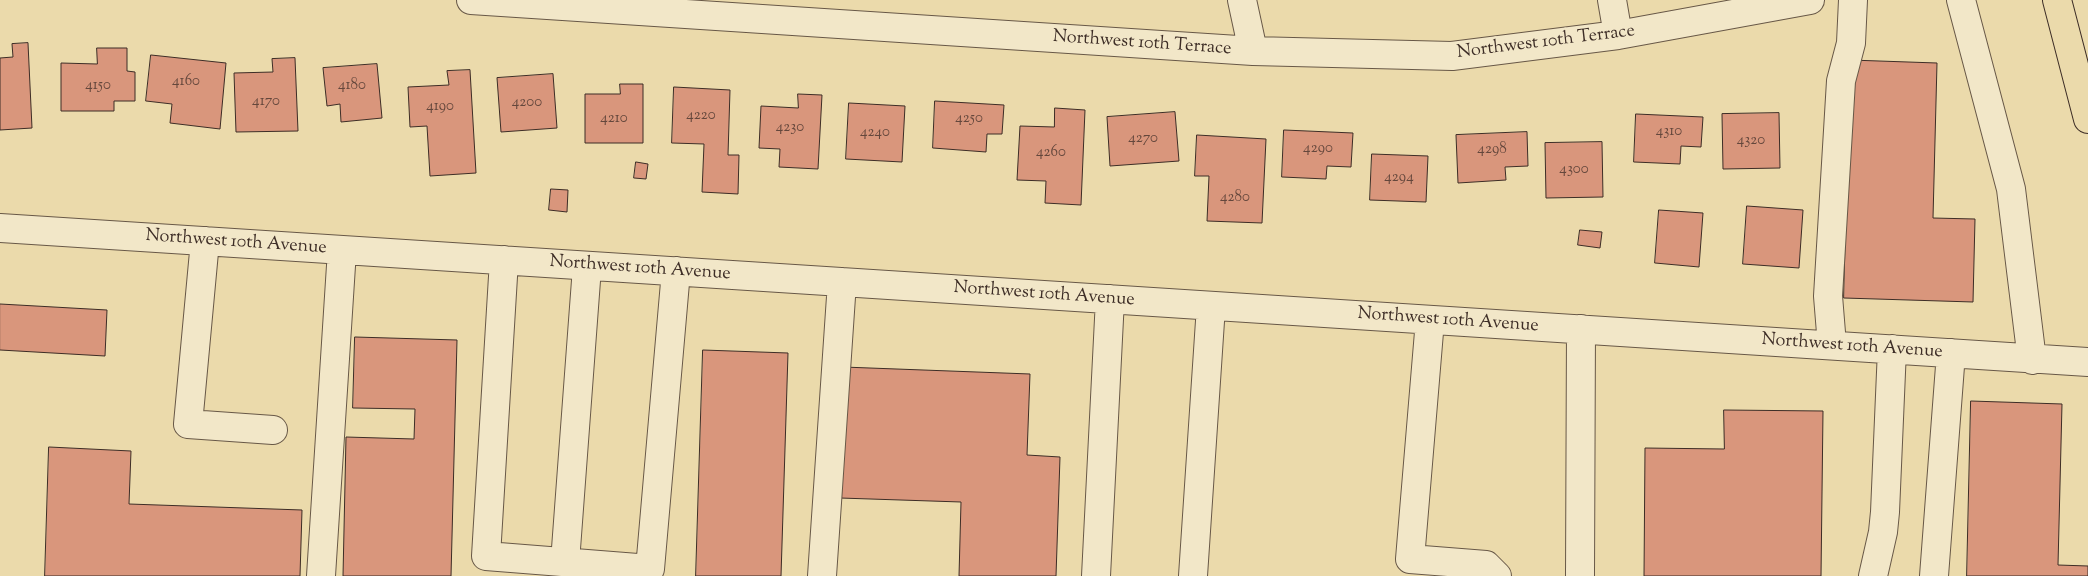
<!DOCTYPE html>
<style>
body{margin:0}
canvas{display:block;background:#ebdaab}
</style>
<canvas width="2088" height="576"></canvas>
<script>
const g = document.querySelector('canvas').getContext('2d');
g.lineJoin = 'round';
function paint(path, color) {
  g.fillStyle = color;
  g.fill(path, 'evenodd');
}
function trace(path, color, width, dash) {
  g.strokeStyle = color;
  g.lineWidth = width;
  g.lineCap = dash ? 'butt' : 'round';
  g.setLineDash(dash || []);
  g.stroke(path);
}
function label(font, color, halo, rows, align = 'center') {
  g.font = font + ' "Sorts Mill Goudy",serif';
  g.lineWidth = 4.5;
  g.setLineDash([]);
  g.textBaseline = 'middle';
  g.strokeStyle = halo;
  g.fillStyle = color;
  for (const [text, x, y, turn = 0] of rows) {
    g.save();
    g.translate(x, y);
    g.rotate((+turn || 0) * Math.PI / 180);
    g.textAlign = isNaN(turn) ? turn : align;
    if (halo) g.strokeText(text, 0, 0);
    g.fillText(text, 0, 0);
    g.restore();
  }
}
const building = new Path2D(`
 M28 43 32 128 0 130V58L13 57 12 44Z
 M97 48H127V71L135 72V101H114V111H61V63L97 64Z
 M151 55 226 63 220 129 170 123 172 104 146 101Z
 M295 58 298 131 236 132 234 73 273 72 272 59Z
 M1850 60 1937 63 1933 218 1975 219 1973 302 1844 298Z
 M377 64 382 118 341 122 340 104 327 106 323 68Z
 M470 70 476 173 430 176 427 126 410 127 408 87 449 85 447 71Z
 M553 74 557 128 501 132 497 78Z
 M620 84H643V143H585V94H620Z
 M674 87 730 90 728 155H739L738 194 702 192 704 144 672 143Z
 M798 94 822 95 818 169 779 167 780 149 759 148 761 106 798 108Z
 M935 101 1004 105 1002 134H987L986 152 933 148Z
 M849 103 905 106 902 162 846 159Z
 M1055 108 1085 110 1081 205 1045 203 1046 181 1017 180 1020 126 1054 127Z
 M1175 112 1179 161 1110 166 1107 117Z
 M1779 113 1780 168 1723 169 1722 114Z
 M1636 114 1703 117 1701 147 1681 146 1680 164 1634 162Z
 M1284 130 1353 133 1351 167 1327 166 1326 179 1282 177Z
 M1527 132 1528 166 1505 167 1506 180 1458 183 1456 135Z
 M1197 135 1266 139 1262 223 1207 221 1209 176H1195Z
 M1602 142 1603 197 1546 198 1545 143Z
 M1372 154 1428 156 1426 202 1370 200Z
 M636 162 648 164 646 179 634 178Z
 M551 189 568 190 567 212 549 210Z
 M1747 206 1803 210 1799 268 1743 264Z
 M1659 210 1703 213 1699 267 1655 263Z
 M1580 230 1602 232 1600 248 1578 245Z
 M0 304 107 310 105 356 0 350Z
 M355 337 457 340 451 576H343L346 437 414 439 415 409 353 408Z
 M703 350 788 353 781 576H696Z
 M843 367 1030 374 1027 455 1060 457 1056 576H959L961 502 840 498Z
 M1971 401 2062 404 2058 565 2088 566V576H1967Z
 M1724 410 1823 411 1821 576H1644L1645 448 1724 449Z
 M49 447 131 451 129 504 302 510 300 576H45Z`);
paint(building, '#d9967c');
trace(building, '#3d2d26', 1);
const minor = new Path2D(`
 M471 0 1253 51 1452 56 1618 35 1810 0
 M1242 0 1253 51
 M1612 0 1618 35
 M1961 0 2011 189 2032 360
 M0 228 2088 362
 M205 241 188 424 273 430
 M504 260 486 556 650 569 676 271
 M1430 320 1410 559 1486 565 1497 576
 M1832 345 1828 296 1841 81 1851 43 1853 0
 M565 562 587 267
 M321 576 342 250
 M822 576 842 282
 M1096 576 1110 299
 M1193 576 1211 306
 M1580 576 1581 329
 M1873 576 1883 532 1885 512 1892 349
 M1934 576 1951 353`);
const major = new Path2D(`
 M2057 0 2088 119`);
trace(minor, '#685847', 30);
trace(major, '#3d2d26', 30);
trace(minor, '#f2e7c8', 28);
trace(major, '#ebdaab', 28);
label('15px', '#64473c', null, [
 ["4160",186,82],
 ["4150",98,86],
 ["4180",352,86],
 ["4170",266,102],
 ["4200",527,103],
 ["4190",440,107],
 ["4220",701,116],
 ["4210",614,119],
 ["4250",969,119],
 ["4230",790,128],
 ["4310",1669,132],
 ["4240",875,133],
 ["4270",1143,139],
 ["4320",1751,141],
 ["4290",1318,149],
 ["4298",1492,150],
 ["4260",1051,153],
 ["4300",1574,170],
 ["4294",1399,178],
 ["4280",1235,198]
]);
label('18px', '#3d2d26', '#f2e7c8', [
 ["Northwest 10th Terrace",1546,43,-7],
 ["Northwest 10th Terrace",1142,44,4],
 ["Northwest 10th Avenue",236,243,4],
 ["Northwest 10th Avenue",640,269,4],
 ["Northwest 10th Avenue",1044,295,4],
 ["Northwest 10th Avenue",1448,321,4],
 ["Northwest 10th Avenue",1852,347,4]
]);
</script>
